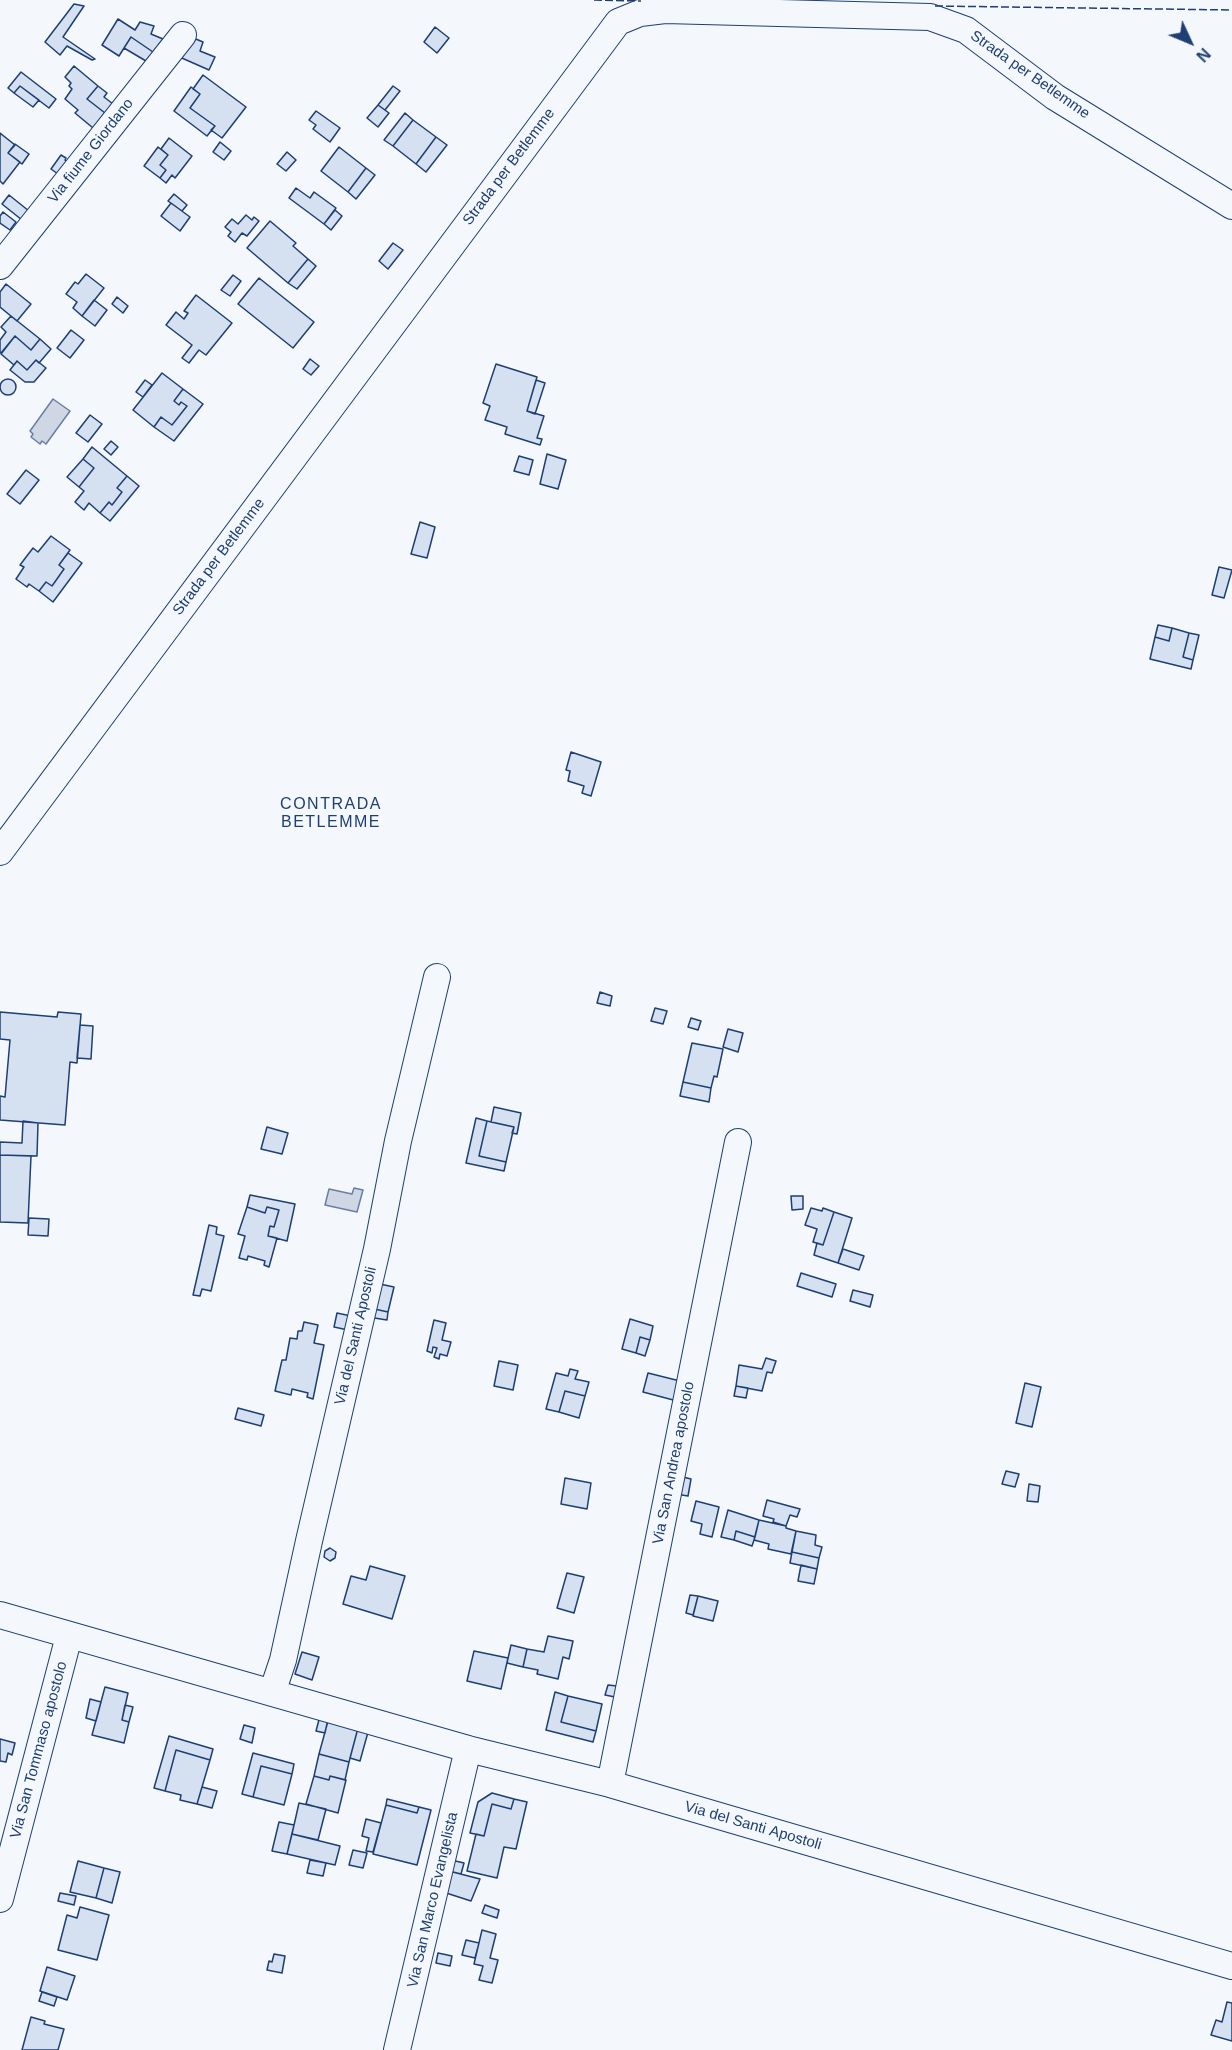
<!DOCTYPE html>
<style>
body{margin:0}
#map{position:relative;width:1232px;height:2050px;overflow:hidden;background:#f4f7fb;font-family:Helvetica,sans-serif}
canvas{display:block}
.north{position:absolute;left:1160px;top:12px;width:60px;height:60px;-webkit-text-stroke:4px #f4f7fb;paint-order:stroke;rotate:134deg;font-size:16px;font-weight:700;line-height:24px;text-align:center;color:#1d3f73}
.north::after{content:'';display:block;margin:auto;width:21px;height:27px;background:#1d3f73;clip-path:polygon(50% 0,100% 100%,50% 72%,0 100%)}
</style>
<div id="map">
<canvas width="1232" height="2050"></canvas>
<div class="north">N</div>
</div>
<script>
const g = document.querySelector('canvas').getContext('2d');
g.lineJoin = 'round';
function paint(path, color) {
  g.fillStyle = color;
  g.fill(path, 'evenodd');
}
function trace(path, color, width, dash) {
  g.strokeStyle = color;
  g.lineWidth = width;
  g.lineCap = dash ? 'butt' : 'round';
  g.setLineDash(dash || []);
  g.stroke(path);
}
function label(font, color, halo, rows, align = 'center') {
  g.font = font + ' Helvetica,sans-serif';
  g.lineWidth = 4.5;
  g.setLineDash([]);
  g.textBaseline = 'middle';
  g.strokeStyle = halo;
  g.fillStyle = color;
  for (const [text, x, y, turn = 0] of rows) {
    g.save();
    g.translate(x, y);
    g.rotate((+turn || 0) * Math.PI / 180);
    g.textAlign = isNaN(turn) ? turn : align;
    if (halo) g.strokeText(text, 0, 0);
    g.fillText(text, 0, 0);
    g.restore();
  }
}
const water = new Path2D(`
 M53 399 70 411 46 444 42 441 40 444 31 437 33 434 30 431Z
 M354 1188 363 1190 357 1212 325 1205 329 1189 352 1194Z`);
paint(water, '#cfd7e4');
trace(water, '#687fa3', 1.5);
const building = new Path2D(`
 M74 4 84 6 63 37 95 59 92 60 67 46 60 55 45 42Z
 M118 19 135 30 140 22 154 26 151 34 163 39 153 52 131 37 119 56 102 45Z
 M435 27 449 38 437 53 424 42Z
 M131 37 153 52 146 61 124 48Z
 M191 37 203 42 200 51 215 57 209 70 175 55Z
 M74 66 98 86 87 99 105 113 93 128 75 113 78 110 65 99 72 89 69 86 71 83 65 77Z
 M21 72 56 99 49 108 20 86 14 93 8 88Z
 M203 75 246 107 222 138 211 130 215 126 190 108 200 94 193 89Z
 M20 86 39 100 33 107 14 93Z
 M98 86 107 93 104 97 113 104 105 113 87 99Z
 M393 86 400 91 385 110 378 105Z
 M191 87 200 94 190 108 215 126 207 136 174 111Z
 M378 105 389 113 378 127 367 118Z
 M316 111 340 128 330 142 313 129 316 125 309 120Z
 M405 113 413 120 393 146 384 140Z
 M413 120 436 137 416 164 393 146Z
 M0 133 15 145 8 153 20 162 3 184 0 181Z
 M436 137 447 145 426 172 416 164Z
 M169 138 192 156 175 178 172 175 166 183 160 178 166 170 160 165 168 155 161 149Z
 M220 142 231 151 224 160 213 152Z
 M15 144 29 154 22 164 8 153Z
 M158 147 168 155 160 165 166 170 160 178 144 166Z
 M339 147 366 168 348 192 321 171Z
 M287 152 296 160 286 171 277 164Z
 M61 155 66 158 65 160 67 162 58 174 51 169Z
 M366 168 375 175 356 199 348 192Z
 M296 188 310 198 314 192 336 208 324 224 289 198Z
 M174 194 187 205 182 211 168 201Z
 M9 195 29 211 22 220 2 204Z
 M171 203 190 217 180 231 161 216Z
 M335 210 342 216 331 230 324 224Z
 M3 212 16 222 10 230 0 223V216Z
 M246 215 252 220 254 217 259 221 247 236 242 233 235 242 228 236 231 232 225 227 232 219 238 224Z
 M270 221 296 243 293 246 308 259 288 283 247 248Z
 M393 243 403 250 388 269 379 261Z
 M308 259 316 266 297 289 288 283Z
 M86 274 104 288 82 316 73 308 77 302 66 294 75 282 78 284Z
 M233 275 241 281 230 296 221 290Z
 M259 278 314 322 293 348 238 304Z
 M6 284 31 304 17 321 0 307V292Z
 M196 295 232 323 206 355 199 350 189 363 182 358 192 345 166 325 176 312 184 319 188 313 184 311Z
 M117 297 128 306 123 313 112 304Z
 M94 300 107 310 95 326 82 316Z
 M11 316 40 339 31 350 15 336 1 353 0 352V340L6 332 1 327Z
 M71 330 84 340 70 358 57 348Z
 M15 336 31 350 40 339 51 349 39 363 36 360 27 370 17 361 14 365 1 354Z
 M310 359 319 366 311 375 303 369Z
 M36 360 46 368 34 382H25L10 370 17 361 27 370Z
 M496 364 537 377 527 411 544 416 537 438 542 439 540 445 505 434 507 427 485 420 490 406 483 403Z
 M162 373 183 389 174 401 179 405 181 402 187 406 172 425 161 417 154 427 133 410Z
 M0 387a8 8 0 1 1 16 0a8 8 0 1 1-16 0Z
 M145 380 152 385 143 397 136 392Z
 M536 380 545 383 535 414 527 411Z
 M183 389 203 404 174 441 154 427 161 417 172 425 187 406 181 402 179 405 174 401Z
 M90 415 102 424 88 442 76 433Z
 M111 441 118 447 111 455 104 449Z
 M92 447 127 476 117 488 122 492 112 505 109 502 100 513 89 503 84 510 75 502 84 491 79 487 94 468 83 459Z
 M547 454 566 460 558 489 540 484Z
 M519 456 533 460 529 475 514 471Z
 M83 459 94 468 79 487 67 477Z
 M26 470 39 480 20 504 7 494Z
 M127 476 139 486 110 521 100 513 109 502 112 505 122 492 117 488Z
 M420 522 435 527 427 558 411 554Z
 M51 536 70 550 59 565 64 569 52 586 46 582 39 591 29 584 27 587 16 579 24 567 20 565 33 548 38 552Z
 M68 553 82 563 53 602 39 591 46 582 52 586 64 569 59 565Z
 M1219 567 1232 570 1224 598 1212 595Z
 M1158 625 1172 628 1169 641 1155 637Z
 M1172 628 1189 633 1183 657 1193 660 1191 669 1150 659 1155 637 1169 641Z
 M1189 633 1199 635 1193 660 1183 657Z
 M571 752 601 762 591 796 582 793 584 786 568 781 570 771 566 770Z
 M600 992 612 996 610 1006 597 1003Z
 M655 1008 667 1011 663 1024 651 1021Z
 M0 1012 57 1017 58 1012 81 1014 77 1063 70 1062 65 1125 0 1120V1096L5 1097 10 1040 0 1039Z
 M691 1018 701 1021 698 1030 688 1027Z
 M80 1025 93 1026 91 1059 77 1058Z
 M728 1029 743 1033 738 1052 723 1047Z
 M692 1043 723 1049 717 1077 714 1076 711 1088 683 1082Z
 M683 1082 711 1088 709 1102 680 1096Z
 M494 1107 521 1113 517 1134 512 1133 514 1127 491 1122Z
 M476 1118 487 1121 479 1156 506 1162 504 1171 466 1163Z
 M23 1121 38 1123 37 1156 0 1155V1142L22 1143Z
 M487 1121 514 1127 506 1162 479 1156Z
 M267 1127 288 1133 282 1154 261 1149Z
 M0 1155 31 1156 28 1223 0 1222Z
 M250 1195 295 1204 287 1241 268 1236 270 1226 274 1227 279 1210 267 1207 265 1213 247 1207Z
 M791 1196H803V1209L792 1210Z
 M247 1207 265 1213 267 1207 279 1210 274 1227 270 1226 268 1236 277 1238 269 1267 264 1265 265 1261 248 1256 247 1260 239 1258 245 1236 238 1234Z
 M811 1208 822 1211 823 1208 834 1212 823 1245 813 1242 817 1229 805 1225Z
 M834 1212 852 1218 838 1263 814 1255 817 1243 823 1245Z
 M29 1218 49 1219 48 1236 28 1235Z
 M209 1225 217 1227 216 1234 224 1236 211 1291 202 1289 200 1296 193 1295Z
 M843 1249 864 1256 859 1270 838 1263Z
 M801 1273 836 1284 832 1297 797 1286Z
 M375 1283 394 1287 388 1312 370 1308Z
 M853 1290 873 1295 870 1307 850 1301Z
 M370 1308 388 1312 387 1320 368 1317Z
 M337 1313 351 1316 348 1330 334 1327Z
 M630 1319 653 1326 650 1340 640 1337 636 1353 622 1349Z
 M434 1320 446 1323 442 1340 451 1342 447 1356 440 1354 439 1359 434 1357 437 1348 433 1347 432 1353 427 1351Z
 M304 1322 318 1325 314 1343 324 1345 313 1399 307 1397 308 1393 292 1389 291 1395 275 1391 282 1360H286L290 1338 297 1339 298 1331H302Z
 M640 1337 650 1340 645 1356 636 1353Z
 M766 1358 776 1361 772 1373 767 1372 762 1391 736 1386 739 1365 762 1369Z
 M499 1361 518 1365 513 1390 494 1386Z
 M570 1369 578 1371 575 1379 589 1382 585 1396 565 1391 559 1412 546 1409 556 1373 568 1376Z
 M648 1373 680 1381 677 1401 643 1392Z
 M1025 1383 1041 1387 1032 1427 1016 1423Z
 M736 1386 748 1388 746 1398 734 1396Z
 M565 1391 585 1396 579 1418 559 1412Z
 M238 1408 264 1415 261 1426 235 1419Z
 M1006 1471 1019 1474 1015 1487 1002 1484Z
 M679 1476 691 1479 688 1496 676 1494Z
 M565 1478 591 1483 587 1509 561 1504Z
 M1029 1484 1040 1486 1038 1502 1027 1501Z
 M767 1500 800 1509 797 1517 790 1515 786 1526 773 1522 774 1519 763 1516Z
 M696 1501 719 1507 712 1537 700 1534 702 1524 691 1521Z
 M728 1510 759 1520 755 1537 736 1531 734 1540 721 1537Z
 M759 1520 786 1526V1528L796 1531 791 1554 768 1549 769 1544 754 1540Z
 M736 1531 755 1537 752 1546 734 1540Z
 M796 1531 816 1535 815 1545 822 1547 819 1558 792 1552Z
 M330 1548 336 1552 335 1558 330 1561 324 1557 325 1551Z
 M792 1552 819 1558 817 1569 790 1563Z
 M801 1565 817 1569 814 1584 798 1581Z
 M370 1566 405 1576 392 1619 343 1604 351 1576 366 1580Z
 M567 1573 584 1577 574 1613 557 1608Z
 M690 1595 698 1596 693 1615 686 1613Z
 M698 1596 718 1601 713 1621 693 1616Z
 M548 1636 573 1641 569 1659 563 1657 558 1679 537 1674 538 1670 523 1667 527 1649 544 1652Z
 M511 1645 527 1649 523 1667 507 1663Z
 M474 1651 508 1658 501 1689 467 1681Z
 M302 1652 319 1657 312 1680 295 1674Z
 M608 1685 617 1686 615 1697 605 1695Z
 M105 1687 128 1693 122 1720 129 1722 124 1743 92 1735Z
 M555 1692 568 1696 561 1722 596 1731 593 1742 546 1730Z
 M568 1696 602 1704 596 1731 561 1722Z
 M90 1699 101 1702 96 1721 86 1718Z
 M125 1705 133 1707 129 1722 122 1720Z
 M321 1712 329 1714 325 1733 316 1731Z
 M328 1721 358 1728 349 1762 319 1754Z
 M244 1725 255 1728 252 1743 240 1739Z
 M370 1725 360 1761 350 1758 358 1728Z
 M169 1736 213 1749 210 1760 176 1750 165 1791 154 1788Z
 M0 1739 15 1743 12 1755 8 1753 6 1762 0 1761Z
 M176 1750 210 1760 197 1804 180 1800 181 1795 165 1791Z
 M253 1753 294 1764 292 1774 261 1766 253 1797 242 1794Z
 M319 1754 349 1762 345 1780 330 1776 329 1780 314 1776Z
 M261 1766 292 1774 284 1805 253 1797Z
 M314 1776 329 1780 330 1776 346 1780 338 1813 306 1804Z
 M202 1787 217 1791 212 1808 197 1804Z
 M492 1793 514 1799 511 1809 492 1804 484 1836 470 1833 478 1802Z
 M387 1799 419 1807 417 1813 386 1805Z
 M514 1799 527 1802 516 1849 504 1847 497 1878 467 1871 476 1834 484 1836 492 1804 511 1809Z
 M299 1803 326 1809 318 1840 292 1834Z
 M386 1805 417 1813 419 1807 431 1810 417 1865 373 1854Z
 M366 1819 381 1823 373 1852 366 1851 369 1838 362 1836Z
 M279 1822 294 1825 287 1854 272 1851Z
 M292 1834 340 1846 335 1865 287 1854Z
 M353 1850 367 1853 363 1868 349 1865Z
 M447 1859 464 1863 461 1874 445 1870Z
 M310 1860 326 1863 323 1876 307 1873Z
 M78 1861 104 1868 96 1898 70 1892Z
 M104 1868 120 1872 112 1903 96 1898Z
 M445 1870 480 1879 471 1901 440 1891Z
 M60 1893 76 1896 74 1905 58 1901Z
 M485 1905 499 1910 497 1918 482 1913Z
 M80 1907 109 1915 97 1960 58 1950 67 1915 77 1918Z
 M482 1930 496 1934 490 1958 498 1960 492 1983 479 1980 483 1966 474 1964Z
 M466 1940 479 1943 475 1958 462 1955Z
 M438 1953 452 1956 450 1966 436 1963Z
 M274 1954 285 1956 282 1973 267 1970 269 1961 272 1962Z
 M47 1967 75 1976 67 2000 40 1991Z
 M42 1992 57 1997 54 2006 39 2001Z
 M1227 2002 1232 2003V2041L1211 2035 1216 2020 1222 2022Z
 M31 2017 45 2021 44 2024 64 2029 58 2050H22Z`);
paint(building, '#d5e0f0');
trace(building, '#1d3f73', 1.5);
const minor = new Path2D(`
 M0 266 183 35
 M0 852 618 22 640 13 665 10 930 17 966 30 1055 97 1232 206
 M0 1615 468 1749 610 1784 1232 1966
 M272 1693 283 1660 309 1541 377 1249 398 1141 437 977
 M610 1784 738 1142
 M0 1899 69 1636
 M397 2050 468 1749`);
trace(minor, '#1d3f73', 28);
trace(minor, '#f4f7fb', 26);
trace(new Path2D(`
 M594 0 641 1
 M935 6 1232 10`), '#1d3f73', 1.5, [8, 3]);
label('15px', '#1d3f73', '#f4f7fb', [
 ["Strada per Betlemme",1030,75,35],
 ["Via fiume Giordano",91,151,-52],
 ["Strada per Betlemme",509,167,-53],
 ["Strada per Betlemme",219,557,-53],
 ["Via del Santi Apostoli",356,1336,-77],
 ["Via San Andrea apostolo",674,1463,-79],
 ["Via San Tommaso apostolo",39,1750,-75],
 ["Via del Santi Apostoli",753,1826,16],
 ["Via San Marco Evangelista",433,1900,-77]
]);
g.letterSpacing = '1.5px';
label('16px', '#1d3f73', '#f4f7fb', [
 ["CONTRADA",331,805],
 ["BETLEMME",331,823]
]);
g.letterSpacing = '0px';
</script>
